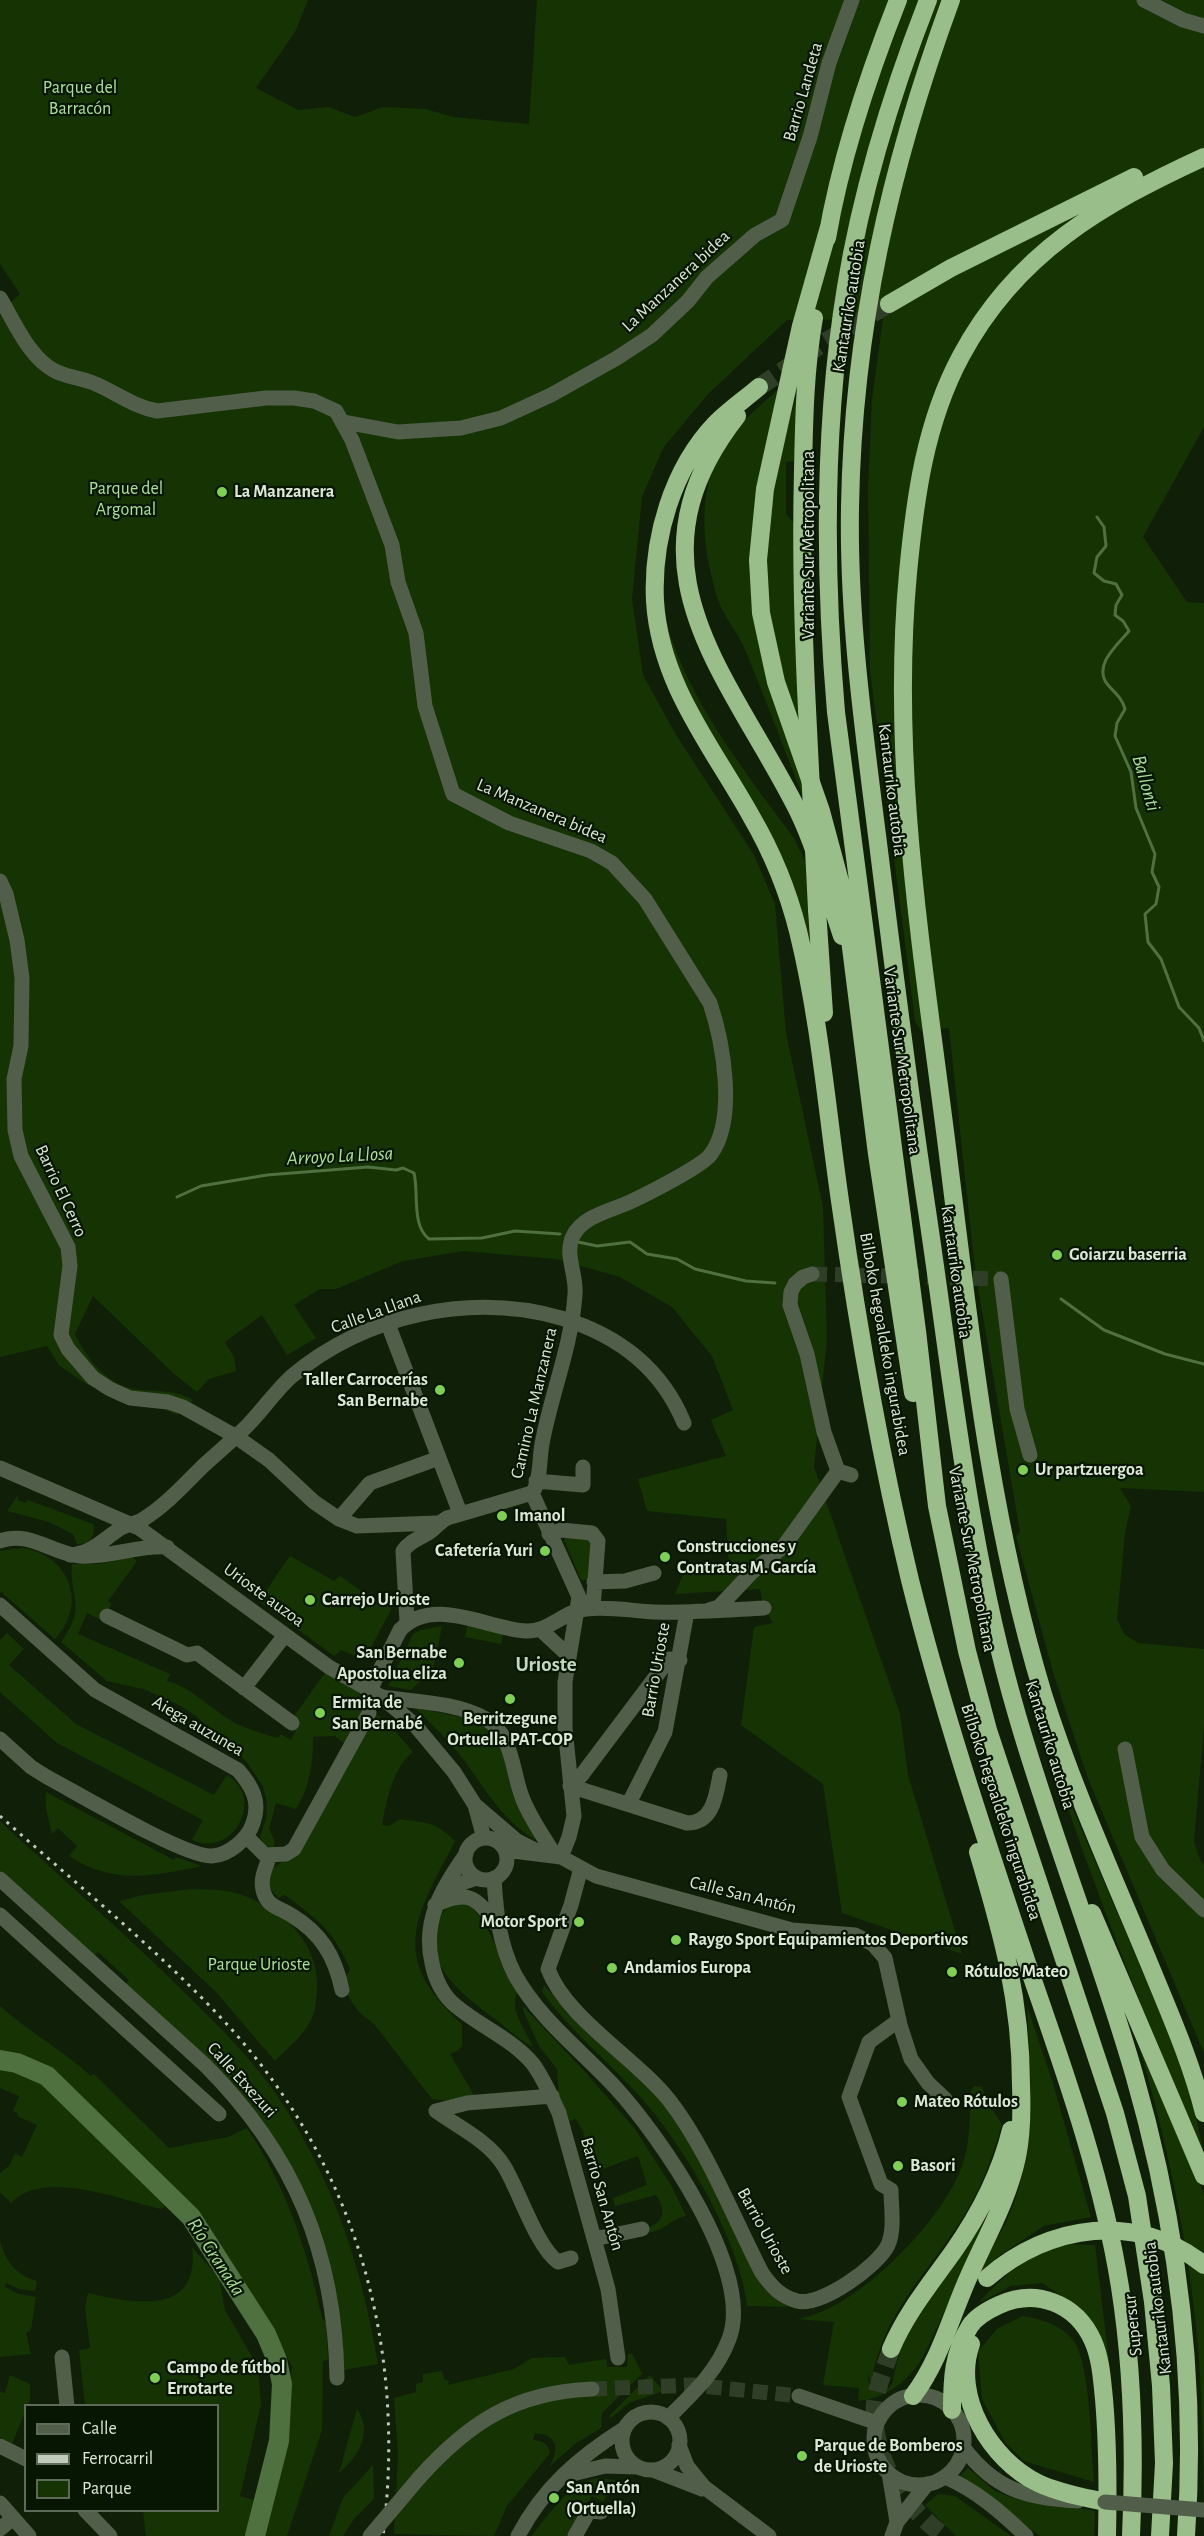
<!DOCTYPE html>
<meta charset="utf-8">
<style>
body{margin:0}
#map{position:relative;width:1204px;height:2536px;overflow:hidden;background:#102008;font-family:"Alegreya Sans",sans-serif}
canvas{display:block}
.legend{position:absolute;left:24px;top:2404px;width:195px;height:108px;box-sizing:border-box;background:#071602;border:2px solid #5d6a58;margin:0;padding:8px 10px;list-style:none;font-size:18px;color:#dde7d8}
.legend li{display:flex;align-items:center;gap:12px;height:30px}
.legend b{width:30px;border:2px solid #5d6a58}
</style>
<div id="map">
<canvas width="1204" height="2536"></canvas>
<ul class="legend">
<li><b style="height:8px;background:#505e4a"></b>Calle</li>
<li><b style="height:8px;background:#c0cbbb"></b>Ferrocarril</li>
<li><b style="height:16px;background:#163304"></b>Parque</li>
</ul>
</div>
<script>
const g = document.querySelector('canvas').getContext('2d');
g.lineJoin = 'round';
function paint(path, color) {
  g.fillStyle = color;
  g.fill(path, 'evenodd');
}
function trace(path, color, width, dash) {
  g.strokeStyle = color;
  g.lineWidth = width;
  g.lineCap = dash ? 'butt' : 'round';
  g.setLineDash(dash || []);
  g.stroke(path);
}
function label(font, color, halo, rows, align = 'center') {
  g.font = font + ' "Alegreya Sans",sans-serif';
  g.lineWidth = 4.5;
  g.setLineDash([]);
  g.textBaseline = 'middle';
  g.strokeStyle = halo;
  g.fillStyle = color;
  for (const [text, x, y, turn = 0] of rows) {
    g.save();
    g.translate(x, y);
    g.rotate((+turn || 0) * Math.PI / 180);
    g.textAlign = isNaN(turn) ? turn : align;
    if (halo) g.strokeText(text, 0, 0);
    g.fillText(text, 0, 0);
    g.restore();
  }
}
paint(new Path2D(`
 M0 0H308L295 32 256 88 298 110 328 107 355 117 383 107 425 109 453 117 529 124 537 0H1204V427L1143 537 1187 602 1204 603V1492L1120 1488 1131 1506 1125 1533 1117 1619 1124 1634 1138 1643 1204 1649V1726L1194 1841 1200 1860 1204 1865V2053L1087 1776 1053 1672 1016 1536 1020 1532 975 1270 949 1028 921 1031 915 1021 870 671 868 488 872 400 883 319 787 320 708 394 663 448 642 497 632 599 643 675 675 733 754 855 775 904 786 1033 823 1207 827 1339 814 1467 900 1714 908 1775 962 1954 842 1913 823 1784 741 1725 754 1627 773 1623 764 1608 760 1589 675 1594 684 1572 729 1570 726 1519 647 1511 638 1479 726 1456 711 1420 733 1410 712 1356 672 1307 620 1277 556 1259 463 1251 403 1261 336 1289H320L294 1305 316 1338 287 1355 262 1315 225 1342 234 1357 236 1371 209 1379 197 1392 173 1373 93 1296 75 1334C85 1356 107 1385 134 1389 154 1392 175 1389 193 1400L178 1415 153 1405 115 1398 83 1382 59 1365 47 1346 0 1357V312L20 294 0 264Z
 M800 383 794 461 786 462V514L794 523 796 669 801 730C793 706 781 681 776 656 756 559 773 477 800 383Z
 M779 389 756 500 750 559 804 781 803 797C784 749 766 700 746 652 739 634 725 619 718 600 704 555 696 501 718 457 731 430 757 408 779 389Z
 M665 617C687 700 744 770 794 838L805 862 810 948 724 757 676 671Z
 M18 1495V1500L25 1503 28 1500 93 1524C96 1536 90 1545 77 1544L73 1534 49 1522 7 1511Z
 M568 1536 588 1538 593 1544 589 1580H581L564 1540Z
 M24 1548C70 1557 88 1604 55 1639L0 1591V1551Z
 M290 1556 334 1581 340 1576 376 1601 390 1604 391 1610 370 1649 365 1648 362 1659 341 1650 334 1656 259 1601Z
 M132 1557 137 1561 108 1601 112 1604 101 1620 87 1613 78 1634 170 1674 167 1681C191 1687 209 1707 230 1720 246 1729 261 1733 278 1738L281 1734 291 1740 296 1731 290 1722 329 1667 373 1706 350 1748 335 1736 305 1737H313C313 1763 310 1787 296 1809L276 1803 269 1829 275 1842 273 1849 264 1844 260 1837 266 1819 267 1802 263 1786 246 1761 196 1716 181 1706 143 1689 107 1681 61 1642C88 1605 69 1599 72 1564H100Z
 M468 1623 504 1630 501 1644 465 1637Z
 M442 1626 433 1669 411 1690 388 1686 413 1634 421 1630Z
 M7 1633 24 1649 9 1665 76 1724 214 1795 227 1775C266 1798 233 1859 192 1840L203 1820 57 1743 0 1692V1640Z
 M415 1708 473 1719 498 1737 539 1837 536 1840C500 1819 484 1786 460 1755 446 1738 430 1723 415 1708Z
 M375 1714 386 1720 413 1752C393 1767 386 1802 382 1825L389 1826 400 1819C427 1824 434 1820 455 1841 416 1916 387 1957 462 2024V2045L459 2050 450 2054 475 2097 450 2101 432 2099 374 2024 359 2012 349 1998 344 1980 350 1970C336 1933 316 1918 285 1895L278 1898 267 1885 272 1869 283 1861Z
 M1050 1756 1170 2036 1192 2098 1204 2155C1147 2024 1095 1891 1050 1756Z
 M46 1792 174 1860 176 1857 202 1866C153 1876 113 1885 69 1856L77 1846 58 1828 52 1834 46 1808Z
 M0 1821C62 1879 126 1934 186 1994 221 2028 258 2065 284 2106 336 2188 362 2269 378 2364L343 2370C339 2273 312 2181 250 2104 215 2060 167 2023 125 1985L129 1980 98 1952 94 1956 0 1871Z
 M191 1889C204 1890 219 1889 232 1892 274 1903 317 1937 317 1983 317 1996 316 2012 309 2024 301 2037 286 2050 275 2061L216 1992 119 1901 143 1895Z
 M466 1903C490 1920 502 1966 517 1993 509 2011 526 2030 533 2047 519 2040 507 2028 495 2019 459 1992 411 1956 447 1906Z
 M544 1985C583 2033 640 2067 675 2119 710 2171 730 2231 762 2285L767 2291 814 2307 747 2306C740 2239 682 2142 636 2092 605 2059 569 2029 542 1992Z
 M0 2006C29 2032 62 2050 91 2076L94 2074 169 2148 228 2137 247 2128C285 2184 308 2251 322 2318L326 2323 328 2360 323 2361 322 2430 287 2536H260L287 2427 292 2367 283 2348 246 2288 189 2207 49 2073 18 2059 0 2056Z
 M523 2006 586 2073 635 2129 672 2187 686 2216C669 2219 667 2231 645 2233V2229C664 2222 667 2212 656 2195L615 2206 613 2198 647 2185 638 2156 600 2170 595 2156 589 2159 583 2131 576 2119 568 2122 559 2095 557 2069 539 2046 523 2010Z
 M1027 2006 1052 2080 1091 2217 1044 2226 1000 2255 975 2276C985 2259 996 2242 1005 2224 1038 2158 1031 2077 1027 2006Z
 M1133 2025 1204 2194V2522C1203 2457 1203 2392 1196 2327 1186 2224 1162 2123 1133 2025Z
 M0 2060 17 2063 47 2076 172 2197 170 2203 161 2209C121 2200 43 2168 11 2203L0 2192V2173L9 2166 15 2153 22 2157 37 2125 17 2116 18 2113 13 2111 19 2096 0 2088Z
 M974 2086 982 2087 988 2103 1002 2124C992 2160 979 2194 958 2225 922 2280 883 2314 871 2383L867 2373 870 2388H889L895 2379 892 2382C896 2369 898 2354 904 2342 928 2293 965 2252 994 2207L923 2357C908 2381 887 2398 858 2401L859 2388 823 2385 834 2322 797 2319C856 2311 945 2219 963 2163 971 2139 969 2115 971 2090Z
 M0 2240C4 2260 17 2276 37 2281L35 2291 19 2289 6 2283 5 2287 19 2294 36 2297 31 2330 26 2333 31 2354 0 2357Z
 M1095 2245 1111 2378 1096 2329 1079 2307 1042 2283 1011 2286 979 2303C1000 2278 1026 2257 1057 2247 1068 2243 1083 2245 1095 2245Z
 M192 2247 219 2278 225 2310 258 2367 261 2404 240 2496 263 2503 255 2536H146L143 2511 218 2510V2406L85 2405 79 2350 90 2348 85 2307 88 2293C130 2303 201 2318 192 2247Z
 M1023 2316C1041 2319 1061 2325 1073 2340 1091 2363 1091 2451 1094 2482L1024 2461 1005 2442 982 2399 978 2351 998 2328Z
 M628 2354H632L642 2374 602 2413 601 2428 576 2443 549 2467C560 2449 558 2435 535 2433L533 2440C543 2441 548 2443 550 2453L507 2506 494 2536 394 2534 398 2456 394 2398 416 2392V2384L423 2382V2374L442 2371 444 2379 449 2381 448 2385 514 2369 532 2358 565 2357 569 2365 606 2359 607 2367H627Z
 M10 2375 30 2384V2401L26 2406 25 2412 12 2444 0 2437V2392L5 2393Z
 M650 2375 663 2391 629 2403 611 2418 609 2416Z
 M357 2409C374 2433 357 2458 339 2473Z
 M373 2465 374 2499 354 2519 343 2536H329L343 2498Z
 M968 2468 995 2491 1013 2498 1095 2511 1094 2536H1040L960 2476Z
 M597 2478 616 2480 603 2502 592 2496 567 2536H532C541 2523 562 2497 575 2486 581 2482 589 2480 597 2478Z
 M938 2494 955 2496 1011 2536H956L925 2505Z`), '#163304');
trace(new Path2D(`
 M1097 517 1104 527 1106 546 1097 557 1094 573 1104 581 1116 584 1122 595 1116 605 1115 615 1123 621 1129 631C1117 645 1092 666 1108 685 1115 693 1122 698 1125 709L1117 723 1115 736 1131 772 1136 808 1155 854 1152 872 1159 887 1156 904 1145 914 1148 942 1161 959 1179 1007 1199 1028 1204 1041
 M177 1197 201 1186 267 1175 368 1167 396 1170 403 1168 414 1173C419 1192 411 1225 429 1239L482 1238 515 1231 560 1234
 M578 1242 597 1246 630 1242 647 1254 677 1259 695 1269 746 1281 775 1283
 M1061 1299 1104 1330 1165 1354 1204 1364`), '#4f703f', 3);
trace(new Path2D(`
 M0 2060 17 2063 47 2076 191 2217 266 2334 277 2360 282 2384 279 2441 255 2536`), '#4f703f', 20);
trace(new Path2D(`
 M812 1274 1001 1279
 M592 2389 692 2385 799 2396`), '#2f3e27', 15, [15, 8]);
trace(new Path2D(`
 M759 387 823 343 889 304
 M891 2349C886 2366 877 2385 875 2403 870 2457 902 2504 944 2536`), '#2f3e27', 18, [18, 9]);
trace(new Path2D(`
 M1144 0 1183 20 1204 26
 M0 298C14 321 29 358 55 371 69 378 84 378 98 385 118 394 135 407 157 411L266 398H294L314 401 336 411 352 440 392 545 398 582 416 633 425 706 453 794 509 823 591 851 612 863 645 899 710 1003C723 1042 737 1118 711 1154 703 1166 645 1195 630 1202 610 1211 583 1216 573 1236 564 1254 577 1275 575 1294 572 1345 551 1394 542 1444 539 1459 541 1482 532 1493
 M344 422 398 432 461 428 501 418 551 395 617 358 652 335 688 301 707 277 755 235 782 220 810 137 829 63 852 0
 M0 881 6 894 17 940 22 978 21 1046 14 1079 15 1130 21 1156 68 1247 70 1266 61 1335 68 1349 93 1378 110 1389 130 1398 168 1402 183 1407 235 1436 269 1460 314 1502 339 1519 357 1526 437 1523
 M812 1274 803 1277 795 1284 791 1292 790 1305 807 1354 824 1432 838 1471 851 1475
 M1001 1279 1017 1409 1030 1455
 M388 1324 460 1513
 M0 1468 139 1528 329 1667 380 1696 414 1724 454 1772 475 1805 484 1838
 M536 1481 583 1485V1467
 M532 1493 579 1597 565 1682V1728L574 1816 569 1837 561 1857
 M339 1519 370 1483 439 1458
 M549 1534 561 1530 592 1533 598 1541 593 1608
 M0 1541C30 1530 52 1554 80 1556 110 1558 138 1545 167 1547
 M70 1555C93 1553 102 1540 121 1528 127 1524 135 1524 142 1520 165 1506 184 1485 203 1466 217 1453 233 1440 247 1426 263 1410 275 1391 292 1376 365 1315 470 1292 561 1318 618 1335 661 1367 684 1423
 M594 1582 625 1581 654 1573
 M0 1605 95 1690 238 1770C252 1786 261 1802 253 1823 248 1839 229 1855 212 1856 186 1858 77 1793 47 1777L31 1767 0 1739
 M709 1610 719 1607 751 1573 784 1546 838 1471
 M107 1616 179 1651 187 1655 197 1653 292 1723
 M407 1622 403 1551C410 1540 422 1538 431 1531 437 1526 440 1522 447 1518L532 1493
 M541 1630 569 1656
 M244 1688 285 1635
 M370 1690 400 1630C433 1595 488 1629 526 1631 549 1632 564 1611 586 1609 608 1606 632 1611 654 1612 691 1613 727 1610 764 1608
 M382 1697C415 1702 457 1702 486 1719 513 1735 512 1771 522 1797 529 1816 541 1833 551 1849V1855
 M1125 1749 1142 1837 1163 1870 1204 1910
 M570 1786 687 1823C713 1823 716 1796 720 1775
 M570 1786 581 1776 669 1659 680 1660
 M629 1803 665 1732 687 1612
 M475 1805 517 1841 535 1850
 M246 1836 265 1855 286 1854 294 1849 369 1713
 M465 1859a21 21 0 1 1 42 0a21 21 0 1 1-42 0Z
 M505 1850 561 1857 596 1876 792 1930 855 1935 873 1944 885 1958 900 2025 911 2059 928 2083 945 2099
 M466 1854C442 1888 422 1921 432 1963 435 1979 443 1996 456 2006 481 2027 512 2039 533 2064 544 2079 551 2096 559 2113L608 2289 618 2358
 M270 1856C264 1870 257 1886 268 1901 272 1907 284 1910 291 1915 321 1933 335 1956 342 1990
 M581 1868 571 1905 548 1969C566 2018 636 2058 669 2100 706 2147 734 2219 762 2273 772 2287 780 2296 797 2301 821 2307 878 2266 888 2245 895 2229 891 2207 891 2190L881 2184 849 2097 869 2042 899 2020
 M494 1878C496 1912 499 1944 515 1975 540 2020 581 2050 615 2087 660 2136 755 2272 729 2339 717 2372 692 2394 668 2418
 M0 1879 205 2065C294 2154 335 2252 337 2378
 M441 1898 459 1884 477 1878
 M435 1905C468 1889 476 1897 496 1924
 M0 1915 219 2114
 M436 2111C458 2127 489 2141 504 2166 519 2190 536 2246 558 2262L571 2258
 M436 2111 467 2103 552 2096
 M594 2239 642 2229
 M62 2357 67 2406
 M874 2440a45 45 0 1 1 90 0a45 45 0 1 1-90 0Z
 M799 2396 877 2423
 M622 2441a29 29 0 1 1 58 0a29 29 0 1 1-58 0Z
 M679 2445 687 2466 704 2487 769 2536
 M0 2446 26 2459
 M963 2447C995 2490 1026 2498 1078 2501
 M653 2470 702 2489
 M889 2473 897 2522
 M564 2476 605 2466 638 2467
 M945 2477C977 2491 1001 2512 1026 2536
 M419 2478C469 2422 516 2392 592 2389
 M0 2503 29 2536
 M85 2510 110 2536
 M0 2529 13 2518
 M518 2536C543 2488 579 2457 625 2428
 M575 2536 589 2511 601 2512
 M892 2536 897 2522 927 2484`), '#505e4a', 15);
trace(new Path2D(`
 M928 0C892 92 862 189 846 287 823 427 824 571 836 712L917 1331 937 1506 967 1651 988 1730 1115 2113 1137 2196 1153 2302 1161 2386 1164 2463 1160 2536
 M951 0C890 166 853 329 850 507 848 619 864 732 878 843 893 964 908 1084 926 1204 952 1376 968 1548 1017 1715 1052 1836 1099 1953 1134 2074 1177 2223 1197 2381 1186 2536
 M1204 157C1102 204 1016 253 961 356 925 423 915 498 908 573 890 766 923 956 947 1147 970 1331 989 1516 1043 1694 1072 1786 1112 1874 1149 1963 1169 2012 1191 2061 1204 2113
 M829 227 801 326 765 489 758 560 761 613 776 682 821 811 845 900 877 1154 913 1393
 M827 238C841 157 868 76 898 0
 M889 304 951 268 1134 177
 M759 387C745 399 729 410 716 423 672 469 652 539 655 601 660 684 712 746 751 816 772 852 788 891 798 931 820 1020 827 1111 840 1201 858 1328 880 1455 910 1580 942 1709 984 1834 1026 1960 1063 2067 1102 2174 1120 2287 1133 2370 1135 2452 1131 2536
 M737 416C618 568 730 675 798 811 817 850 828 895 842 936
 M807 709C803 629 801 550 803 470 804 419 805 368 814 318
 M817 910 824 1013
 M1092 1913 1204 2176
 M971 2344C952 2397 991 2460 1038 2483 1059 2493 1083 2497 1105 2502
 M891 2349C906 2313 931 2283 953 2252 979 2215 1000 2175 1011 2130
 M913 2396C940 2360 951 2316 969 2276 986 2237 1008 2200 1017 2157 1022 2133 1022 2110 1021 2085 1021 2000 1002 1933 978 1852
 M952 2410C952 2379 953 2353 970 2326 976 2317 988 2310 999 2305 1036 2288 1076 2303 1093 2341 1101 2359 1102 2380 1104 2399 1108 2445 1108 2490 1107 2536`), '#9abe8a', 18);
trace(new Path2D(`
 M0 1816C75 1883 155 1947 224 2021 356 2164 407 2345 383 2536`), '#c0cbbb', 3, [3, 6]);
trace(new Path2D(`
 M1105 2502 1204 2510
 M370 2536 419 2478`), '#505e4a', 15);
trace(new Path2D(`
 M807 709 817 910
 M987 2278C1049 2224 1137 2211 1204 2265`), '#9abe8a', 18);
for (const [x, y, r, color] of [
 [222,492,6,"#7ed053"],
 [1057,1255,6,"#7ed053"],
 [440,1390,6,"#7ed053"],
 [1023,1470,6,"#7ed053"],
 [502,1516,6,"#7ed053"],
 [545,1551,6,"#7ed053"],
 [665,1557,6,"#7ed053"],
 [310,1600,6,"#7ed053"],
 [459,1663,6,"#7ed053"],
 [510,1699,6,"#7ed053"],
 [320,1713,6,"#7ed053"],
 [579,1922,6,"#7ed053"],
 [676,1940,6,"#7ed053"],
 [612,1968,6,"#7ed053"],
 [952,1972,6,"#7ed053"],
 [902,2102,6,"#7ed053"],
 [898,2166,6,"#7ed053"],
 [155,2378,6,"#7ed053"],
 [802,2456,6,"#7ed053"],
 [554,2498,6,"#7ed053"]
]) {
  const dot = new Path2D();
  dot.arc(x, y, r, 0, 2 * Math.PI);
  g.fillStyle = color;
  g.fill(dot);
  trace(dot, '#071602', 2);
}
label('18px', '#ade096', '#071602', [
 ["Parque del",80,88],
 ["Barracón",80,109],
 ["Parque del",126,489],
 ["Argomal",126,510],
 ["Parque Urioste",259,1965]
]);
label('18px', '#dde7d8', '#071602', [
 ["Barrio Landeta",803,92,-74],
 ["La Manzanera bidea",676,281,-43],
 ["Kantauriko autobia",849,306,-81],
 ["Variante Sur Metropolitana",809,545,-90],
 ["Kantauriko autobia",892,790,83],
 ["La Manzanera bidea",542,811,23],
 ["Variante Sur Metropolitana",902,1061,82],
 ["Barrio El Cerro",61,1191,65],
 ["Kantauriko autobia",956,1272,82],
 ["Calle La Llana",376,1312,-20],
 ["Bilboko hegoaldeko ingurabidea",885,1344,80],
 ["Camino La Manzanera",534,1403,-77],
 ["Variante Sur Metropolitana",972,1559,79],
 ["Urioste auzoa",264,1595,36],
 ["Barrio Urioste",656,1670,-80],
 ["Aiega auzunea",198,1726,30],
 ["Kantauriko autobia",1050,1745,73],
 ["Bilboko hegoaldeko ingurabidea",1001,1812,72],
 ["Calle San Antón",743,1895,14],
 ["Calle Etxezuri",242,2080,48],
 ["Barrio San Antón",602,2194,74],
 ["Barrio Urioste",765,2231,61],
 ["Kantauriko autobia",1158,2308,-97],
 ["Supersur",1133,2325,-96]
]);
label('bold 18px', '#dde7d8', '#071602', [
 ["La Manzanera",234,492],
 ["Goiarzu baserria",1069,1255],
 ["Taller Carrocerías",428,1380,"right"],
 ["San Bernabe",428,1401,"right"],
 ["Ur partzuergoa",1035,1470],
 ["Imanol",514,1516],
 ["Construcciones y",677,1547],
 ["Contratas M. García",677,1568],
 ["Cafetería Yuri",533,1551,"right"],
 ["Carrejo Urioste",322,1600],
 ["San Bernabe",447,1653,"right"],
 ["Apostolua eliza",447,1674,"right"],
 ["Ermita de",332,1703],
 ["San Bernabé",332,1724],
 ["Berritzegune",510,1719,"center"],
 ["Ortuella PAT-COP",510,1740,"center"],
 ["Motor Sport",567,1922,"right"],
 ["Raygo Sport Equipamientos Deportivos",688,1940],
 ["Andamios Europa",624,1968],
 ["Rótulos Mateo",964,1972],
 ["Mateo Rótulos",914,2102],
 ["Basori",910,2166],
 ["Campo de fútbol",167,2368],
 ["Errotarte",167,2389],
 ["Parque de Bomberos",814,2446],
 ["de Urioste",814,2467],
 ["San Antón",566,2488],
 ["(Ortuella)",566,2509]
], 'left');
label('italic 20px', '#ace095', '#071602', [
 ["Ballonti",1146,783,74],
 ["Arroyo La Llosa",340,1156,-3],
 ["Río Granada",216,2257,57]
]);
label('bold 21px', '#c4d9bb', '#071602', [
 ["Urioste",546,1665]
]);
</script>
